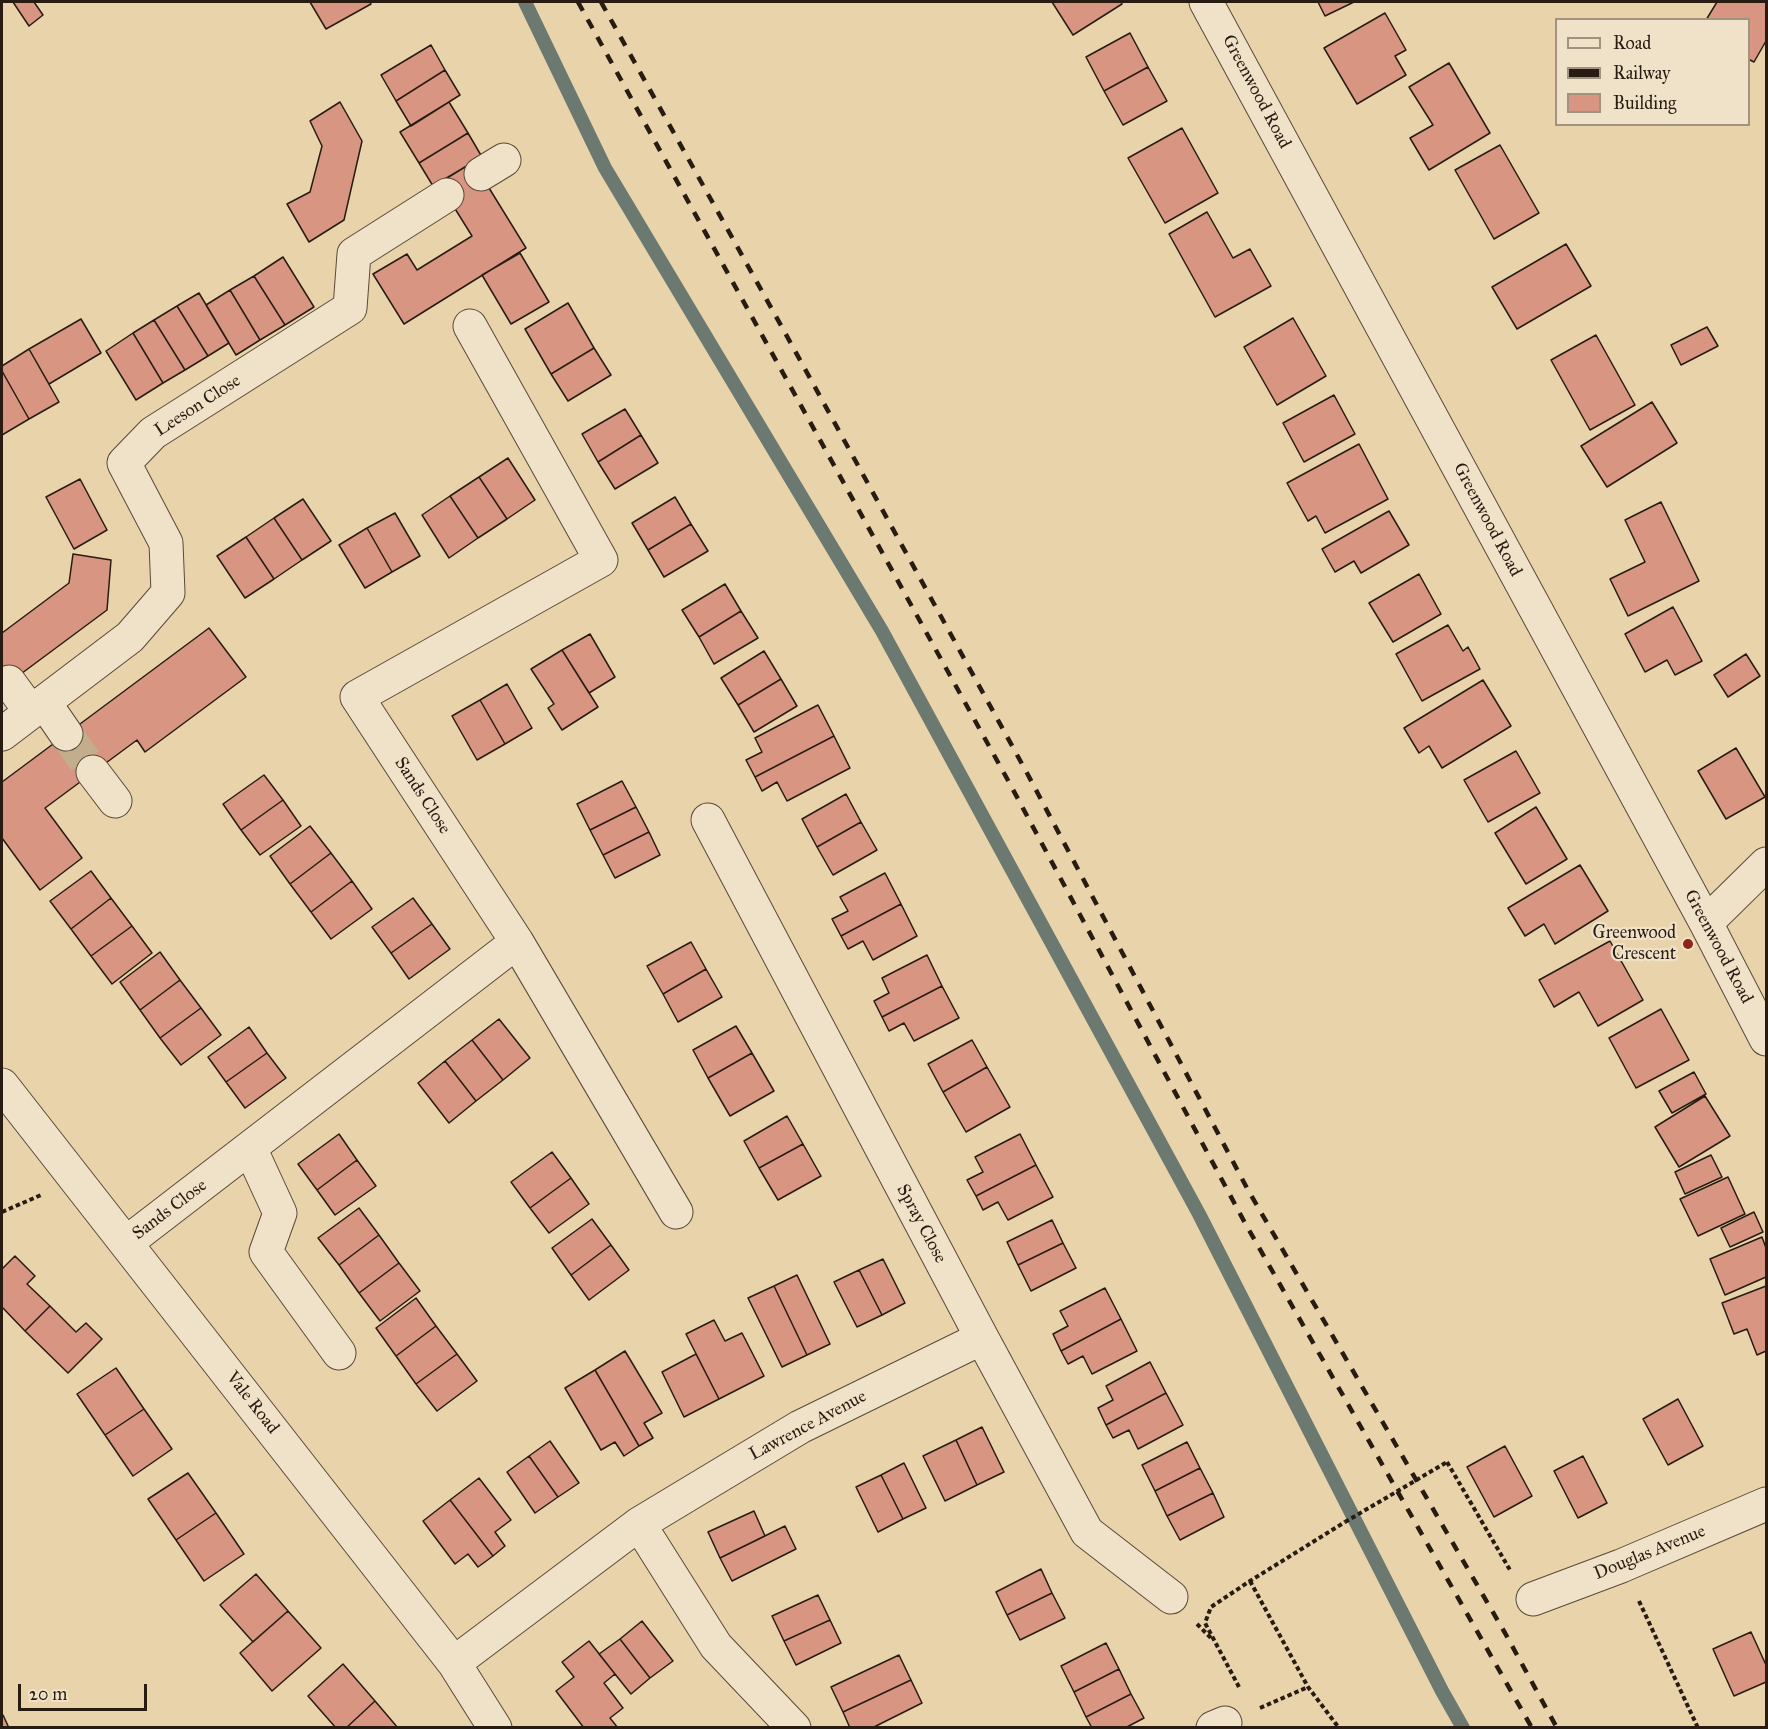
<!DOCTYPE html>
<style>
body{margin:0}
#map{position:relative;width:1768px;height:1729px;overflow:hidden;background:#e8d3ab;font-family:"IM FELL Great Primer",serif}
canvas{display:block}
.frame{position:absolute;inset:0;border:3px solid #281c12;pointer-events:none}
.legend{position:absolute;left:1555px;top:18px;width:195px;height:108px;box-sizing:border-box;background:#f0e2c8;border:2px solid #a0937f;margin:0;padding:8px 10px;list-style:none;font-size:18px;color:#281c12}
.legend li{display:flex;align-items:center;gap:12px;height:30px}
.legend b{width:30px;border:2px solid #a0937f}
.scale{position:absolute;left:18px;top:1684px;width:129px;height:27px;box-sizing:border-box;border:3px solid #281c12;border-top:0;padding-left:8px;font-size:18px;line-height:21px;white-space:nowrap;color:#281c12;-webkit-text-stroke:4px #f0e2c8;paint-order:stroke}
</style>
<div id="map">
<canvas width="1768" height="1729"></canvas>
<div class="frame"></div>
<ul class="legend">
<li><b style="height:8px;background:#f0e2c8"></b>Road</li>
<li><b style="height:8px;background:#281c12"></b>Railway</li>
<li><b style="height:16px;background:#d79582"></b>Building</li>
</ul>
<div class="scale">20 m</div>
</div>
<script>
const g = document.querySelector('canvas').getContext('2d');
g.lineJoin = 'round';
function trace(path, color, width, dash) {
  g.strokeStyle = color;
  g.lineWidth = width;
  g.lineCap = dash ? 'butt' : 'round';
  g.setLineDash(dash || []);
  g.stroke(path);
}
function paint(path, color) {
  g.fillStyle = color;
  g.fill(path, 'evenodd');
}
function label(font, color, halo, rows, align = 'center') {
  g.font = font + ' "IM FELL Great Primer",serif';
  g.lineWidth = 4.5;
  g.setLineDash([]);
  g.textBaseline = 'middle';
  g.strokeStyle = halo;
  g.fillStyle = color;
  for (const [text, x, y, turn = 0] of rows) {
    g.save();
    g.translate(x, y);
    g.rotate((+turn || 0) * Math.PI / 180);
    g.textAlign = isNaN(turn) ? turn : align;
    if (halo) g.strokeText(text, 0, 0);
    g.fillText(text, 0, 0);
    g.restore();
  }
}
trace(new Path2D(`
 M525 2 605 168 882 631 1199 1214 1442 1691 1463 1728`), '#6b7971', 14);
const building = new Path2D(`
 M13 2H34L43 15 29 26Z
 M310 2H370L371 4 326 29Z
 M1052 2H1121L1122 4 1073 35Z
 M1318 2H1354L1325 16Z
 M1717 2H1766V41L1754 62 1748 59V20H1706Z
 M1385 13 1406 50 1395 56 1406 75 1357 104 1324 48Z
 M1130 33 1148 67 1104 91 1086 57Z
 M431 45 445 70 396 101 381 75Z
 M1449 63 1490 133 1429 170 1410 138 1433 125 1409 87Z
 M1148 67 1167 101 1123 125 1104 91Z
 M445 70 460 95 411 126 396 101Z
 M340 102 362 141 344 220 309 242 287 204 310 192 322 146 310 121Z
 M449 102 468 133 419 163 400 132Z
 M1182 128 1218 193 1165 223 1128 158Z
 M468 133 482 157 433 186 419 163Z
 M1500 145 1539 213 1494 239 1455 170Z
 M473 162 526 248 404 324 373 274 407 254 417 270 472 236 439 183Z
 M1207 212 1233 258 1250 249 1271 286 1215 317 1169 234Z
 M1566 244 1591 286 1517 329 1492 287Z
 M520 253 549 302 511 324 482 275Z
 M283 257 314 307 285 325 254 276Z
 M254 276 285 325 260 340 230 290Z
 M230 290 260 340 236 355 206 305Z
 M199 293 229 343 208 356 177 306Z
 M568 303 594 348 551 374 525 329Z
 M177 306 208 356 185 370 154 320Z
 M1293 318 1326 376 1277 405 1244 347Z
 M81 319 101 353 49 384 29 349Z
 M154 320 185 370 163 383 133 333Z
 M1707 327 1718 346 1681 365 1671 345Z
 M133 333 163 383 136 400 106 351Z
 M1596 335 1635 405 1590 430 1551 360Z
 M594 348 611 375 568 401 551 374Z
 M29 349 59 402 29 419 2 371V366Z
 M2 371 29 419 2 435Z
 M1334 395 1355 434 1304 462 1283 423Z
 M1652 402 1677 443 1607 487 1581 446Z
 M625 409 641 435 598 462 582 434Z
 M641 435 658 463 615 489 598 462Z
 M1359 444 1388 499 1325 533 1316 516 1308 521 1287 483Z
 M508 458 535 500 507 519 479 477Z
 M479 477 507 519 478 538 450 496Z
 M80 479 107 530 74 549 46 497Z
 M450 496 478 538 449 558 422 515Z
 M675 497 691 524 648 550 632 523Z
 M303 499 331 541 302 560 274 518Z
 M1661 502 1699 581 1628 616 1610 579 1645 562 1625 520Z
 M1389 511 1409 545 1361 573 1354 561 1335 572 1322 549Z
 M395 513 420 556 392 572 367 528Z
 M274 518 302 560 274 579 246 537Z
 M691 524 708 551 664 577 648 550Z
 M367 528 392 572 365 588 339 545Z
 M246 537 274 579 245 598 217 556Z
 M73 554 111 560 107 610 2 688V633L69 583Z
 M1419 574 1441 614 1393 642 1369 603Z
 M725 584 741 611 699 637 682 610Z
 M1673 607 1702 661 1675 675 1667 660 1645 672 1625 634Z
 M741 611 758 638 714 664 699 637Z
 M1448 625 1463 651 1468 647 1480 669 1422 701 1396 654Z
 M209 628 246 677 145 752 137 740 45 808 82 858 40 890 2 838V782Z
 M590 634 615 677 589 693 562 650Z
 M562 650 598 707 562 730 548 708 554 704 531 669Z
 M764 651 781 679 738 705 721 678Z
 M1746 654 1760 676 1728 697 1714 675Z
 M781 679 797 706 754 732 738 705Z
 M1483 680 1511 726 1442 768 1429 746 1419 753 1404 728Z
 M507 684 532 728 505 744 480 700Z
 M480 700 505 744 477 760 452 716Z
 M818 705 834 736 755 777 746 760 762 752 755 738Z
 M834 736 850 768 787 801 777 782 762 791 755 777Z
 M1736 748 1765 797 1726 819 1698 771Z
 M1516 751 1540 793 1488 822 1464 780Z
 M264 775 283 800 241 830 223 804Z
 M622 781 636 807 590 830 577 804Z
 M846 794 861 822 817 847 802 819Z
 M283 800 301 826 260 855 241 830Z
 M636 807 649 832 603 855 590 830Z
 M1536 807 1567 859 1526 884 1495 833Z
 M861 822 877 850 833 875 817 847Z
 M310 826 331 853 290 884 270 856Z
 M649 832 660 855 615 878 603 855Z
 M331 853 352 881 311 912 290 884Z
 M1580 865 1608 911 1555 944 1544 924 1525 936 1508 908Z
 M91 871 111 898 71 929 50 901Z
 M885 873 901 904 841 936 832 919 848 911 840 897Z
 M352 881 372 909 331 939 311 912Z
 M111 898 132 926 91 956 71 929Z
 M413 898 432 924 391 953 372 927Z
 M901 904 917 936 873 960 863 941 848 949 841 936Z
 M432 924 450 949 409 979 391 953Z
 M132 926 152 953 112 984 91 956Z
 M1610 941 1643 1000 1598 1026 1579 992 1554 1007 1539 980Z
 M691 942 706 969 663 994 647 966Z
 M160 952 180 980 140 1010 120 982Z
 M927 955 942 986 882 1017 874 1001 889 993 882 978Z
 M706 969 722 997 678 1022 663 994Z
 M180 980 201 1008 160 1038 140 1010Z
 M942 986 959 1018 914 1041 904 1023 889 1031 882 1017Z
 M201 1008 221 1035 181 1065 160 1038Z
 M1661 1009 1689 1060 1636 1088 1609 1038Z
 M499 1019 530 1058 503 1080 472 1040Z
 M736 1026 752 1053 708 1078 693 1050Z
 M249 1027 267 1053 226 1082 208 1057Z
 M472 1040 503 1080 476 1101 445 1061Z
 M972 1040 987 1067 943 1092 928 1064Z
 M267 1053 286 1078 245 1108 226 1082Z
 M752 1053 774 1091 730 1116 708 1078Z
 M445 1061 476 1101 449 1123 418 1083Z
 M987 1067 1010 1107 966 1132 943 1092Z
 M1694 1072 1706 1094 1672 1113 1659 1091Z
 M1705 1096 1730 1136 1679 1167 1655 1127Z
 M787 1116 803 1144 759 1168 744 1141Z
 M339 1134 357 1160 317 1190 298 1164Z
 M1020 1134 1036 1165 976 1196 967 1180 983 1172 975 1157Z
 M803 1144 821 1176 778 1200 759 1168Z
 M552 1152 571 1178 530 1208 511 1182Z
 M1711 1155 1722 1177 1685 1194 1675 1172Z
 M357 1160 376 1186 335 1215 317 1190Z
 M1036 1165 1053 1197 1008 1220 998 1202 983 1210 976 1196Z
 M1728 1177 1745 1214 1698 1236 1680 1199Z
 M571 1178 589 1204 549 1233 530 1208Z
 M359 1208 379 1235 339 1265 318 1238Z
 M1754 1212 1763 1232 1730 1247 1721 1228Z
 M592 1219 611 1245 571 1275 552 1248Z
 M1052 1220 1063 1243 1018 1265 1007 1242Z
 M379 1235 399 1263 359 1293 339 1265Z
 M1762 1237 1766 1248V1277L1725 1295 1710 1259Z
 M1063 1243 1076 1268 1031 1291 1018 1265Z
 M611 1245 629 1270 589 1300 571 1275Z
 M15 1256 35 1276 27 1284 50 1306 25 1331 2 1307V1269Z
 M883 1259 905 1303 882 1315 859 1270Z
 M399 1263 420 1291 380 1321 359 1293Z
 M859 1270 882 1315 857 1327 834 1282Z
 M797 1275 830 1344 807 1355 774 1286Z
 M774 1286 807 1355 782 1367 748 1298Z
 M1766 1286V1351L1757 1355 1747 1329 1734 1334 1722 1303Z
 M1105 1288 1121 1319 1061 1351 1053 1334 1068 1326 1060 1311Z
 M416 1298 436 1326 396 1356 376 1328Z
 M50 1306 76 1332 86 1323 102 1339 68 1373 25 1331Z
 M1121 1319 1137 1351 1092 1374 1083 1356 1068 1364 1061 1351Z
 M714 1320 725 1341 742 1333 764 1376 719 1399 686 1334Z
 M436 1326 457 1354 416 1384 396 1356Z
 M625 1351 662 1413 644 1423 653 1438 639 1446 595 1370Z
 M457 1354 477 1381 437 1411 416 1384Z
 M696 1354 719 1399 684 1417 662 1372Z
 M1150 1362 1166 1393 1106 1425 1098 1408 1113 1400 1106 1386Z
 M116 1368 144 1409 105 1435 77 1394Z
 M595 1370 639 1446 624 1456 615 1442 601 1450 565 1388Z
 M1166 1393 1183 1425 1138 1449 1129 1430 1113 1438 1106 1425Z
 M1678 1399 1703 1446 1668 1465 1643 1419Z
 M144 1409 172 1449 133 1476 105 1435Z
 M982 1427 1004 1472 977 1485 956 1440Z
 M956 1440 977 1485 945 1501 923 1456Z
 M550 1441 579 1483 558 1497 529 1456Z
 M1187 1442 1200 1468 1155 1491 1142 1465Z
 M1505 1446 1532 1496 1494 1517 1467 1467Z
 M529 1456 558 1497 535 1513 507 1472Z
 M1583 1456 1607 1503 1578 1518 1554 1471Z
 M904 1463 926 1508 903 1519 881 1475Z
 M1200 1468 1213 1493 1167 1516 1155 1491Z
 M188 1473 216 1513 176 1540 148 1499Z
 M881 1475 903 1519 878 1532 856 1487Z
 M479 1478 511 1520 495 1532 505 1546 493 1556 450 1500Z
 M1213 1493 1224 1517 1180 1540 1167 1516Z
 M450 1500 493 1556 478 1567 468 1554 455 1564 423 1521Z
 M754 1511 765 1536 720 1558 708 1532Z
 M216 1513 244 1554 204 1581 176 1540Z
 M785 1526 796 1549 732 1581 720 1558Z
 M1041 1569 1052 1593 1007 1615 996 1592Z
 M256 1574 288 1611 253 1642 220 1605Z
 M1052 1593 1065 1618 1020 1640 1007 1615Z
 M818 1595 830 1620 784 1641 772 1616Z
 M288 1611 321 1648 272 1691 240 1653Z
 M830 1620 841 1643 796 1665 784 1641Z
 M642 1621 673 1661 650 1678 620 1639Z
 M1751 1632 1766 1665V1682L1734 1696 1713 1649Z
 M620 1639 650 1678 631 1694 599 1654Z
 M589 1641 615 1674 604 1683 623 1708 610 1718 618 1728H584L556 1691 574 1677 562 1662Z
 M1106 1643 1119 1669 1074 1692 1061 1666Z
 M899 1655 911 1680 843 1712 831 1687Z
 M343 1664 375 1701 346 1728H336L308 1696Z
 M1119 1669 1131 1694 1086 1717 1074 1692Z
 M911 1680 922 1703 872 1728H850L843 1712Z
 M1131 1694 1144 1718 1125 1728H1092L1086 1717Z
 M375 1701 398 1728H346Z
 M3 1715 9 1728H2V1716Z`);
paint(building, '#d79582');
trace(building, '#281c12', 1.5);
trace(new Path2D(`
 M66 734 93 772`), '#c2ae8c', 33, [33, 16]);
const minor = new Path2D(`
 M1206 2 1706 923 1766 1039
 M481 174 504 160
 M9 682 31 712
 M44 702 66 734
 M2 734 130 637 168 593 166 543 124 463 153 433 350 308 354 254 447 195
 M93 772 115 801
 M708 820 982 1338 1087 1532 1171 1597
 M1706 923 1766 864
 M517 942 676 1212
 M2 1085 454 1663 495 1728
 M250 1148 280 1213 266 1252 339 1353
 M126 1243 517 942 357 697 601 560 470 326
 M639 1524 716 1646 794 1728
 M1533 1599 1621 1566 1766 1504
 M454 1663 639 1524 800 1427 982 1338
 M1213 1728 1225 1723`);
trace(minor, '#584a38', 35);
trace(new Path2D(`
 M2 1212 41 1195
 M1447 1462 1510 1570
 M1250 1581 1308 1687 1339 1728
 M1639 1601 1698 1728
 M1197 1624 1211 1638
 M1239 1687 1205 1623 1211 1607 1250 1581 1345 1522
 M1260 1708 1308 1687`), '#281c12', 4, [4.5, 3]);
trace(minor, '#f0e2c8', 33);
trace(new Path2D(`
 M578 2 1010 784 1245 1223 1532 1728
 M601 2 783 329 1027 773 1248 1190 1505 1633 1557 1728`), '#281c12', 4.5, [10, 10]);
trace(new Path2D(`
 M1345 1522 1447 1462`), '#281c12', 4, [4.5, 3]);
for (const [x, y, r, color] of [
 [1688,944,6,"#8f2418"]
]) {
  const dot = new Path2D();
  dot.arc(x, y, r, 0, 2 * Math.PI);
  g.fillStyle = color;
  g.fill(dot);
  trace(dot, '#f0e2c8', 2);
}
label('18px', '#281c12', '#f0e2c8', [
 ["Greenwood Road",1256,92,62],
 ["Leeson Close",198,406,-33],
 ["Greenwood Road",1487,520,62],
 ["Sands Close",422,796,57],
 ["Greenwood Road",1718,947,62],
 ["Sands Close",170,1210,-37],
 ["Spray Close",921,1224,62],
 ["Vale Road",252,1403,52],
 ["Lawrence Avenue",808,1426,-28],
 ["Douglas Avenue",1650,1553,-22]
]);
label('18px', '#281c12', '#f0e2c8', [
 ["Greenwood",1676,934],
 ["Crescent",1676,955]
], 'right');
</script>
